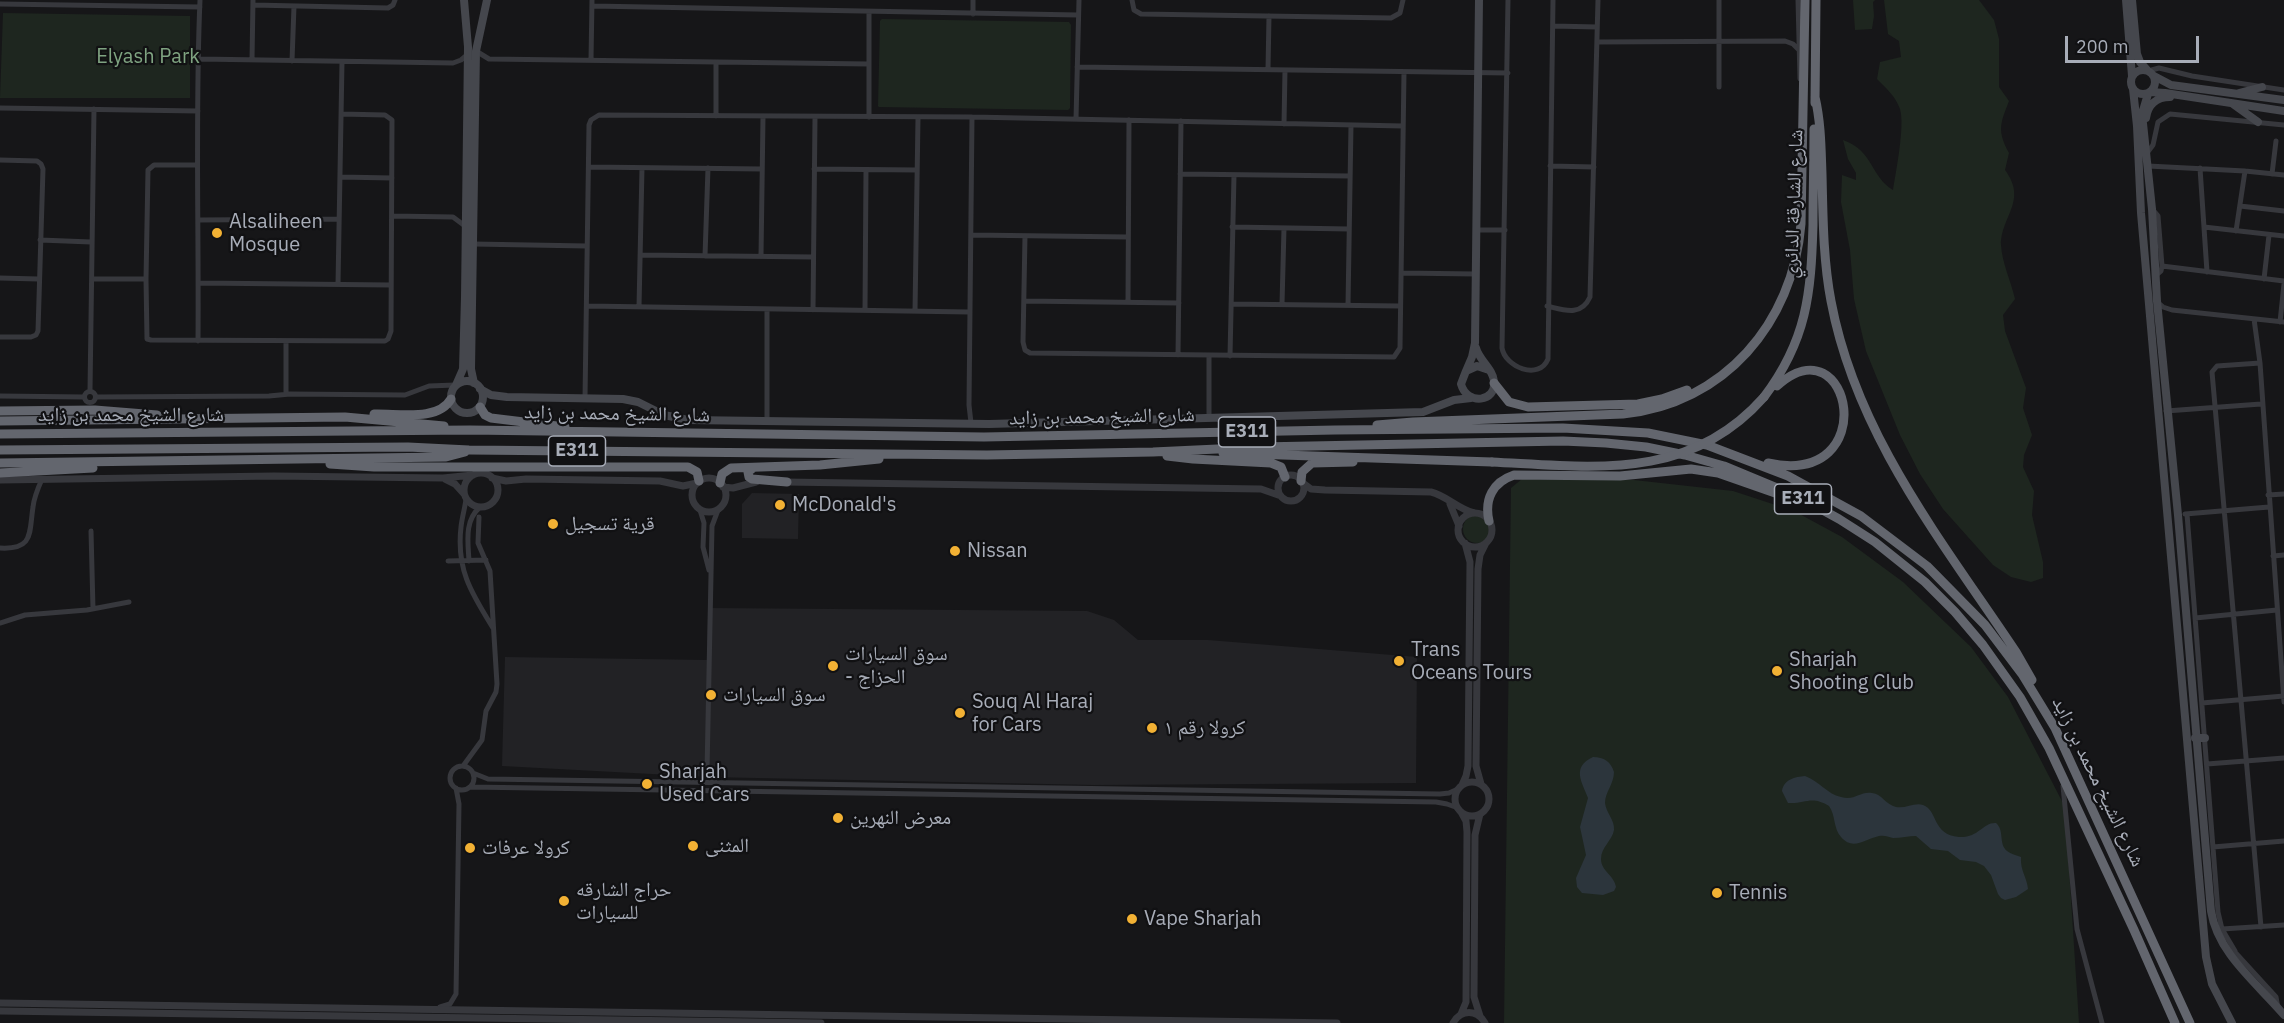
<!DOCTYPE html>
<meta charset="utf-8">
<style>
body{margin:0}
#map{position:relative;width:2284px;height:1023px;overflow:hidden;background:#161618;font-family:"IBM Plex Sans",sans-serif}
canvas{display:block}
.scale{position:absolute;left:2065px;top:36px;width:134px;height:27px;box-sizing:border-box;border:3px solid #a8adb8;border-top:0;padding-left:8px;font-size:18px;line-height:21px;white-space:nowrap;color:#a8adb8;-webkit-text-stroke:4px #111113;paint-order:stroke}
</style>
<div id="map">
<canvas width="2284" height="1023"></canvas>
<div class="scale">200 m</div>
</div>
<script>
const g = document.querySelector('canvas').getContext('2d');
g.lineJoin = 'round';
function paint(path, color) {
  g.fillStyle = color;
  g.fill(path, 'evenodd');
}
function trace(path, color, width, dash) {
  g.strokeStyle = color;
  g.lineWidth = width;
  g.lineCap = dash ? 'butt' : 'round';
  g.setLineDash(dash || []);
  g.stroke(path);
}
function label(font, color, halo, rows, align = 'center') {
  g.font = font + ' "IBM Plex Sans","Noto Naskh Arabic",sans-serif';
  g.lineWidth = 4.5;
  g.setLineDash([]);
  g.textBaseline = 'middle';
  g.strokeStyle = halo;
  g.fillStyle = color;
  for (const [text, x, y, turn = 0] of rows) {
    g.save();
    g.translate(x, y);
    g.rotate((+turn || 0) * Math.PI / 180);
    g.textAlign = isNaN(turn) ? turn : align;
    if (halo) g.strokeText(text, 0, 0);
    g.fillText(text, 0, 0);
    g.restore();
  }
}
paint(new Path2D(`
 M752 493 799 494 798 539 742 538V504Z
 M708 608 1087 611 1114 620 1138 640H1208L1417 657 1416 783 1094 785 708 777 502 766 505 657 707 660Z`), '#222225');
paint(new Path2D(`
 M1853 0H1875L1873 2 1874 16 1872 29 1855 30Z
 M1884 0H1979L1994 20 1999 39V87L2009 101C2000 124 1997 131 2009 153L2005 170C2028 201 2001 216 2001 245 2002 263 2011 281 2015 299L2003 315 2005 331 2026 388 2023 408 2032 435 2024 455 2023 467 2034 491 2032 515 2043 562V578L2031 582 2011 577 1993 565 1943 509 1920 474 1900 435 1866 351 1854 299 1850 250 1841 202 1842 175 1856 180V173L1848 159 1843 140C1874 151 1870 176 1893 190 1896 171 1905 126 1900 109 1896 97 1886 88 1877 79L1880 62 1901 57 1899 41 1888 34Z
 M3 13 190 16V98H0Z
 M882 19 1069 22 1071 25 1070 108 1068 110 879 107 878 106 880 21Z
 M1522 479 1634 480 1733 491 1794 511 1842 537 1903 582 1971 647 2008 697 2065 807 2079 1023H1504L1511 488Z
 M1463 529a14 14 0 1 1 28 0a14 14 0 1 1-28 0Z`), '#1e261f');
paint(new Path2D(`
 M1593 757C1604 757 1611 762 1614 772 1614 784 1605 792 1605 803 1606 813 1615 820 1614 830 1612 841 1601 847 1601 859 1601 871 1614 875 1616 887L1614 891 1603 895 1582 893 1577 887 1576 878 1586 855 1580 827 1588 798C1582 782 1571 767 1593 757Z
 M1805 776C1819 781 1827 794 1841 797 1855 801 1860 791 1872 793 1882 794 1886 805 1896 807 1905 809 1915 802 1923 805 1938 810 1932 835 1959 837 1979 838 1983 822 1996 823 2005 831 1998 843 2007 851 2011 854 2016 855 2021 857 2020 871 2027 877 2028 889L2016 897 2005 900 2001 898 1998 894 1991 875 1984 866 1976 862 1960 860 1948 851 1931 849 1916 836C1909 836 1901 838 1893 838 1888 837 1885 835 1879 836 1865 839 1853 851 1841 837 1833 828 1836 816 1829 806 1811 795 1806 804 1788 803L1782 791C1784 779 1795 777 1805 776Z`), '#2c353c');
trace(new Path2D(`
 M1132 0 1134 10 1141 14 1391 18 1400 13 1403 0
 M1508 0 1502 348C1505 367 1539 381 1548 359L1553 0
 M1798 0 1800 79
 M0 4 200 7
 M253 5 388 8 393 5 395 0
 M592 6 1078 15
 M973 14V0
 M1553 26 1597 27
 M1597 42 1785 41 1793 44 1798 49
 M476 51 489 59 869 64
 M199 59 453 63 461 60 467 55
 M252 60 253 0
 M591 60 592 0
 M292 61 294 6
 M1077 67 1508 73
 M1268 69 1269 16
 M2148 71 2159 68 2192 76 2284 90
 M1719 87V0
 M0 108 198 111
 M716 116V62
 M869 117V12
 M1076 119 1079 0
 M1284 124 1285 70
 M2147 153 2153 145 2158 122 2170 114 2284 125
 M0 160 37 161 41 164 43 169 38 331 36 335 31 337H0
 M197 165H154L148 170 146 279 147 339 151 340 385 341 388 339 391 331 392 120 385 115 341 114
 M1550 166 1594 167
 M2148 166 2245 171 2284 175
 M589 167 762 169
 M2200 168 2207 272
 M814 169 917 170
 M1180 174 1350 176
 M2272 174 2276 141
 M340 177 392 178
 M2240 206 2284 211
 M2152 209 2158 216 2162 266 2161 271 2155 276
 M392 216 453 217 465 226
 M199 220 339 219
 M1232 227 1349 229
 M2204 227 2284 236
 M1476 230H1505
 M2236 231 2245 171
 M971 235 1128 237
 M1025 236 1023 342 1025 350 1030 353 1394 357 1400 348 1404 72
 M40 240 91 242
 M473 244 587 246
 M640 255 813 257
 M705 256 708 168
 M761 256 763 117
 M2162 266 2284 281
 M1401 273 1476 274
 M0 278 38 279
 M92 279H146
 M2264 279 2269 235
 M199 283 391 285
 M338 284 342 62
 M1024 301 1179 303
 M1128 302 1129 120
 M2157 302 2163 307 2172 310 2284 322
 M1231 304 1400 306
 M1282 304 1284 228
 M1348 305 1351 125
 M587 306 969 312
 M1547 306C1564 310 1581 317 1590 297L1598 0
 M639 307 642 168
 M767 309V420
 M813 310 815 118
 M865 310 866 170
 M915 311 918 118
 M2254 319 2260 363 2284 702
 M2280 322 2284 284
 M198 341C199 227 195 113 200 0
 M1178 355 1181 121
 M1230 356 1234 175
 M2260 363 2217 366 2212 372 2261 927
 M90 391 94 109
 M84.5 397a5.5 5.5 0 1 1 11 0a5.5 5.5 0 1 1-11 0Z
 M286 394V341
 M0 396 84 397
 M96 397 269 396 290 394 405 395 429 386 455 385
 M585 398 589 125 591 120 599 115 972 117 1403 126
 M2166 411 2261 404
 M1209 418V355
 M971 423 969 405 972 117
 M2268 495 2284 494
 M466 499C465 508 462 517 461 527 456 570 472 594 493 628
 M700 510 704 523 703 547 709 570
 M2185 514 2269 507
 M2187 514 2218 912 2222 929 2235 951
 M91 531 93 609
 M0 548C34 550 29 533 33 507 34 497 38 488 42 479
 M2273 556 2284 555
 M448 561 486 560
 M469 561C468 542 464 521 480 507
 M2195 618 2277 610
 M0 623 25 615 87 610 129 602
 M2202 703 2284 696
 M2207 764 2284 758
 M463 766 482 740 486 711 496 692 497 684 490 571 478 543 479 517
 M450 778a12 12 0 1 1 24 0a12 12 0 1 1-24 0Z
 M473 773 488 779 1440 794 1449 793 1458 789
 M718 784 711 779 707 771 712 526 718 510
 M2063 786 2077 929 2102 1023
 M470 787 1436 802 1447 804 1458 808
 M2213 847 2284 841
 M2222 929 2284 925
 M2233 950 2276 997 2278 1008
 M440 1007 450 1004 456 994 459 804 456 788`), '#37383d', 5);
trace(new Path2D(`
 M464 490a17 17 0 1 1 34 0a17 17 0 1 1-34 0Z
 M1278 488a13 13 0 1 1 26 0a13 13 0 1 1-26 0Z
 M492 478 506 481 526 479 660 481 683 486 697 483
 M692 495a17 17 0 1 1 34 0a17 17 0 1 1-34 0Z
 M445 479 455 484 464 494
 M0 480 274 476 443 478 473 475
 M785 482 1261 489 1281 496
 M1303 483 1311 489 1325 490 1431 492C1447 496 1458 509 1474 513
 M723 487 733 488 756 482
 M1450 504 1459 526
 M1458 530a17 17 0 1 1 34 0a17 17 0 1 1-34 0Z
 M1455 799a17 17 0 1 1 34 0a17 17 0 1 1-34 0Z
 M1481 784 1476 766 1478 569 1480 555 1486 543
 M1462 785 1466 776 1468 766 1470 562 1465 543
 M1461 812 1466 821 1467 832 1466 1002 1461 1014
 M0 1003 1337 1023
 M0 1011 821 1023
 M1480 1016 1474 997 1475 835 1480 814
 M1453 1023C1461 1009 1477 1009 1485 1023`), '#37383d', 7);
trace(new Path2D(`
 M2126 0 2132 76
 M2132 0 2137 54 2140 62 2147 70
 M2131 82a12 12 0 1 1 24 0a12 12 0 1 1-24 0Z
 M2154 76 2171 85 2284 100
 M2133 89 2137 126 2141 213 2206 957 2212 984 2232 1023
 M2150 92 2165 93 2284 111
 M2239 93 2262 87
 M2148 94 2142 114 2152 209 2157 301 2178 515 2211 911C2218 954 2257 983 2284 1015
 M2233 104 2258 122
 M2146 118C2148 104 2157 97 2170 97
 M1476 348C1479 360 1493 369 1494 381 1497 402 1467 406 1461 384L1466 371 1477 366 1489 370
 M1466 371 1472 357 1475 343 1479 0
 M451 397a16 16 0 1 1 32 0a16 16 0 1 1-32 0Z
 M474 383 471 369 476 51 487 0
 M456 385 463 369 465 297 468 47 464 0
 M480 389 491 395 507 397 623 399 638 402 664 415 688 420 989 424 1423 412 1454 400 1471 398
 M2195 738H2205`), '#45474d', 8);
trace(new Path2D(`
 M1815 97C1821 123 1821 148 1822 174 1823 216 1823 259 1831 301 1856 435 1942 541 2016 652L2032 680
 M1815 103 1816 0
 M1494 383 1509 402 1528 407 1638 404 1662 399 1687 390
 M1764 397C1807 340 1811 294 1813 225 1813 193 1814 161 1814 129
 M480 407 485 415 491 418 565 427
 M0 411 95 410 157 415
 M374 414C397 413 438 422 451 399
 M0 421 345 417 444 426
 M1377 425 1413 422 1623 414C1724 404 1793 323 1801 224L1805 0
 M0 434 470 430 984 437 1335 430 1563 428 1648 433 1707 445 1788 476 1861 516 1927 566 1985 625 2022 674 2055 728 2190 1023
 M0 450 408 447 469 450 987 455 1153 452 1260 447 1563 441 1606 443 1646 447 1685 455 1724 466 1801 498 1839 519 1875 542 1925 582 1955 612 1983 645 2020 697 2049 748 2134 930 2175 1023
 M1223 453 1492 462
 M1167 456 1193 459 1271 463 1281 467 1285 477
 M0 463 446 457 465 452
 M1768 463C1884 488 1851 319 1777 386
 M330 464 374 467H688L697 472 699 481
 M753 468 748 472 749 477 752 479 787 482
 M0 473 93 468
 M1301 481 1302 472 1312 463 1353 462
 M720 483 722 474 731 468 820 465 879 459
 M1489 521C1484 499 1493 482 1514 475L1620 476 1691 469 1718 473 1778 494`), '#63666e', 9);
trace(new Path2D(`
 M1492 462C1593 467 1689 482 1764 397`), '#63666e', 9);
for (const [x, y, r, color] of [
 [217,233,6,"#f2b134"],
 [780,505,6,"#f2b134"],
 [553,524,6,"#f2b134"],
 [955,551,6,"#f2b134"],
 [1399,661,6,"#f2b134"],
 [833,666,6,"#f2b134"],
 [1777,671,6,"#f2b134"],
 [711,695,6,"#f2b134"],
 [960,713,6,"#f2b134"],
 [1152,728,6,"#f2b134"],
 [647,784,6,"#f2b134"],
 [838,818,6,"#f2b134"],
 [693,846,6,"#f2b134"],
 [470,848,6,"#f2b134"],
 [1717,893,6,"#f2b134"],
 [564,901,6,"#f2b134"],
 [1132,919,6,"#f2b134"]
]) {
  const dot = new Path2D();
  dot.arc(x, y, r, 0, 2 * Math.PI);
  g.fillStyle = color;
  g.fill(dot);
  trace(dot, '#111113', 2);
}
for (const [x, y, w] of [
 [1247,432,57],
 [577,451,57],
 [1803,499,57]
]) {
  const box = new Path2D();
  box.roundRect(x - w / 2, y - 15, w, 30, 4.5);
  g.fillStyle = '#111113';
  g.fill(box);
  trace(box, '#a8adb8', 1.5);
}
label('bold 18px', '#a8adb8', null, [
 ["E311",1247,432],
 ["E311",577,451],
 ["E311",1803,499]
]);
label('20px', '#7fa381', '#111113', [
 ["Elyash Park",148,57]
]);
label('20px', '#a8adb8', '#111113', [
 ["شارع الشارقة الدائري",1794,204,-88],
 ["شارع الشيخ محمد بن زايد",617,414,1],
 ["شارع الشيخ محمد بن زايد",131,415],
 ["شارع الشيخ محمد بن زايد",1102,417,-1],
 ["شارع الشيخ محمد بن زايد",2098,782,64]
]);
label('20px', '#a8adb8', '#111113', [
 ["Alsaliheen",229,222],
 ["Mosque",229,245],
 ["McDonald's",792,505],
 ["قرية تسجيل",565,524],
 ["Nissan",967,551],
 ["Trans",1411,650],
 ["Oceans Tours",1411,673],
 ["سوق السيارات",845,654],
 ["- الحزاج",845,677],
 ["Sharjah",1789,660],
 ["Shooting Club",1789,683],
 ["سوق السيارات",723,695],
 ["Souq Al Haraj",972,702],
 ["for Cars",972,725],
 ["كرولا رقم ١",1164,728],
 ["Sharjah",659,772],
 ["Used Cars",659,795],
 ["معرض النهرين",850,818],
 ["المثنى",705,846],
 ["كرولا عرفات",482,848],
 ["حراج الشارقه",576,890],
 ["للسيارات",576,913],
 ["Tennis",1729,893],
 ["Vape Sharjah",1144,919]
], 'left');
</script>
